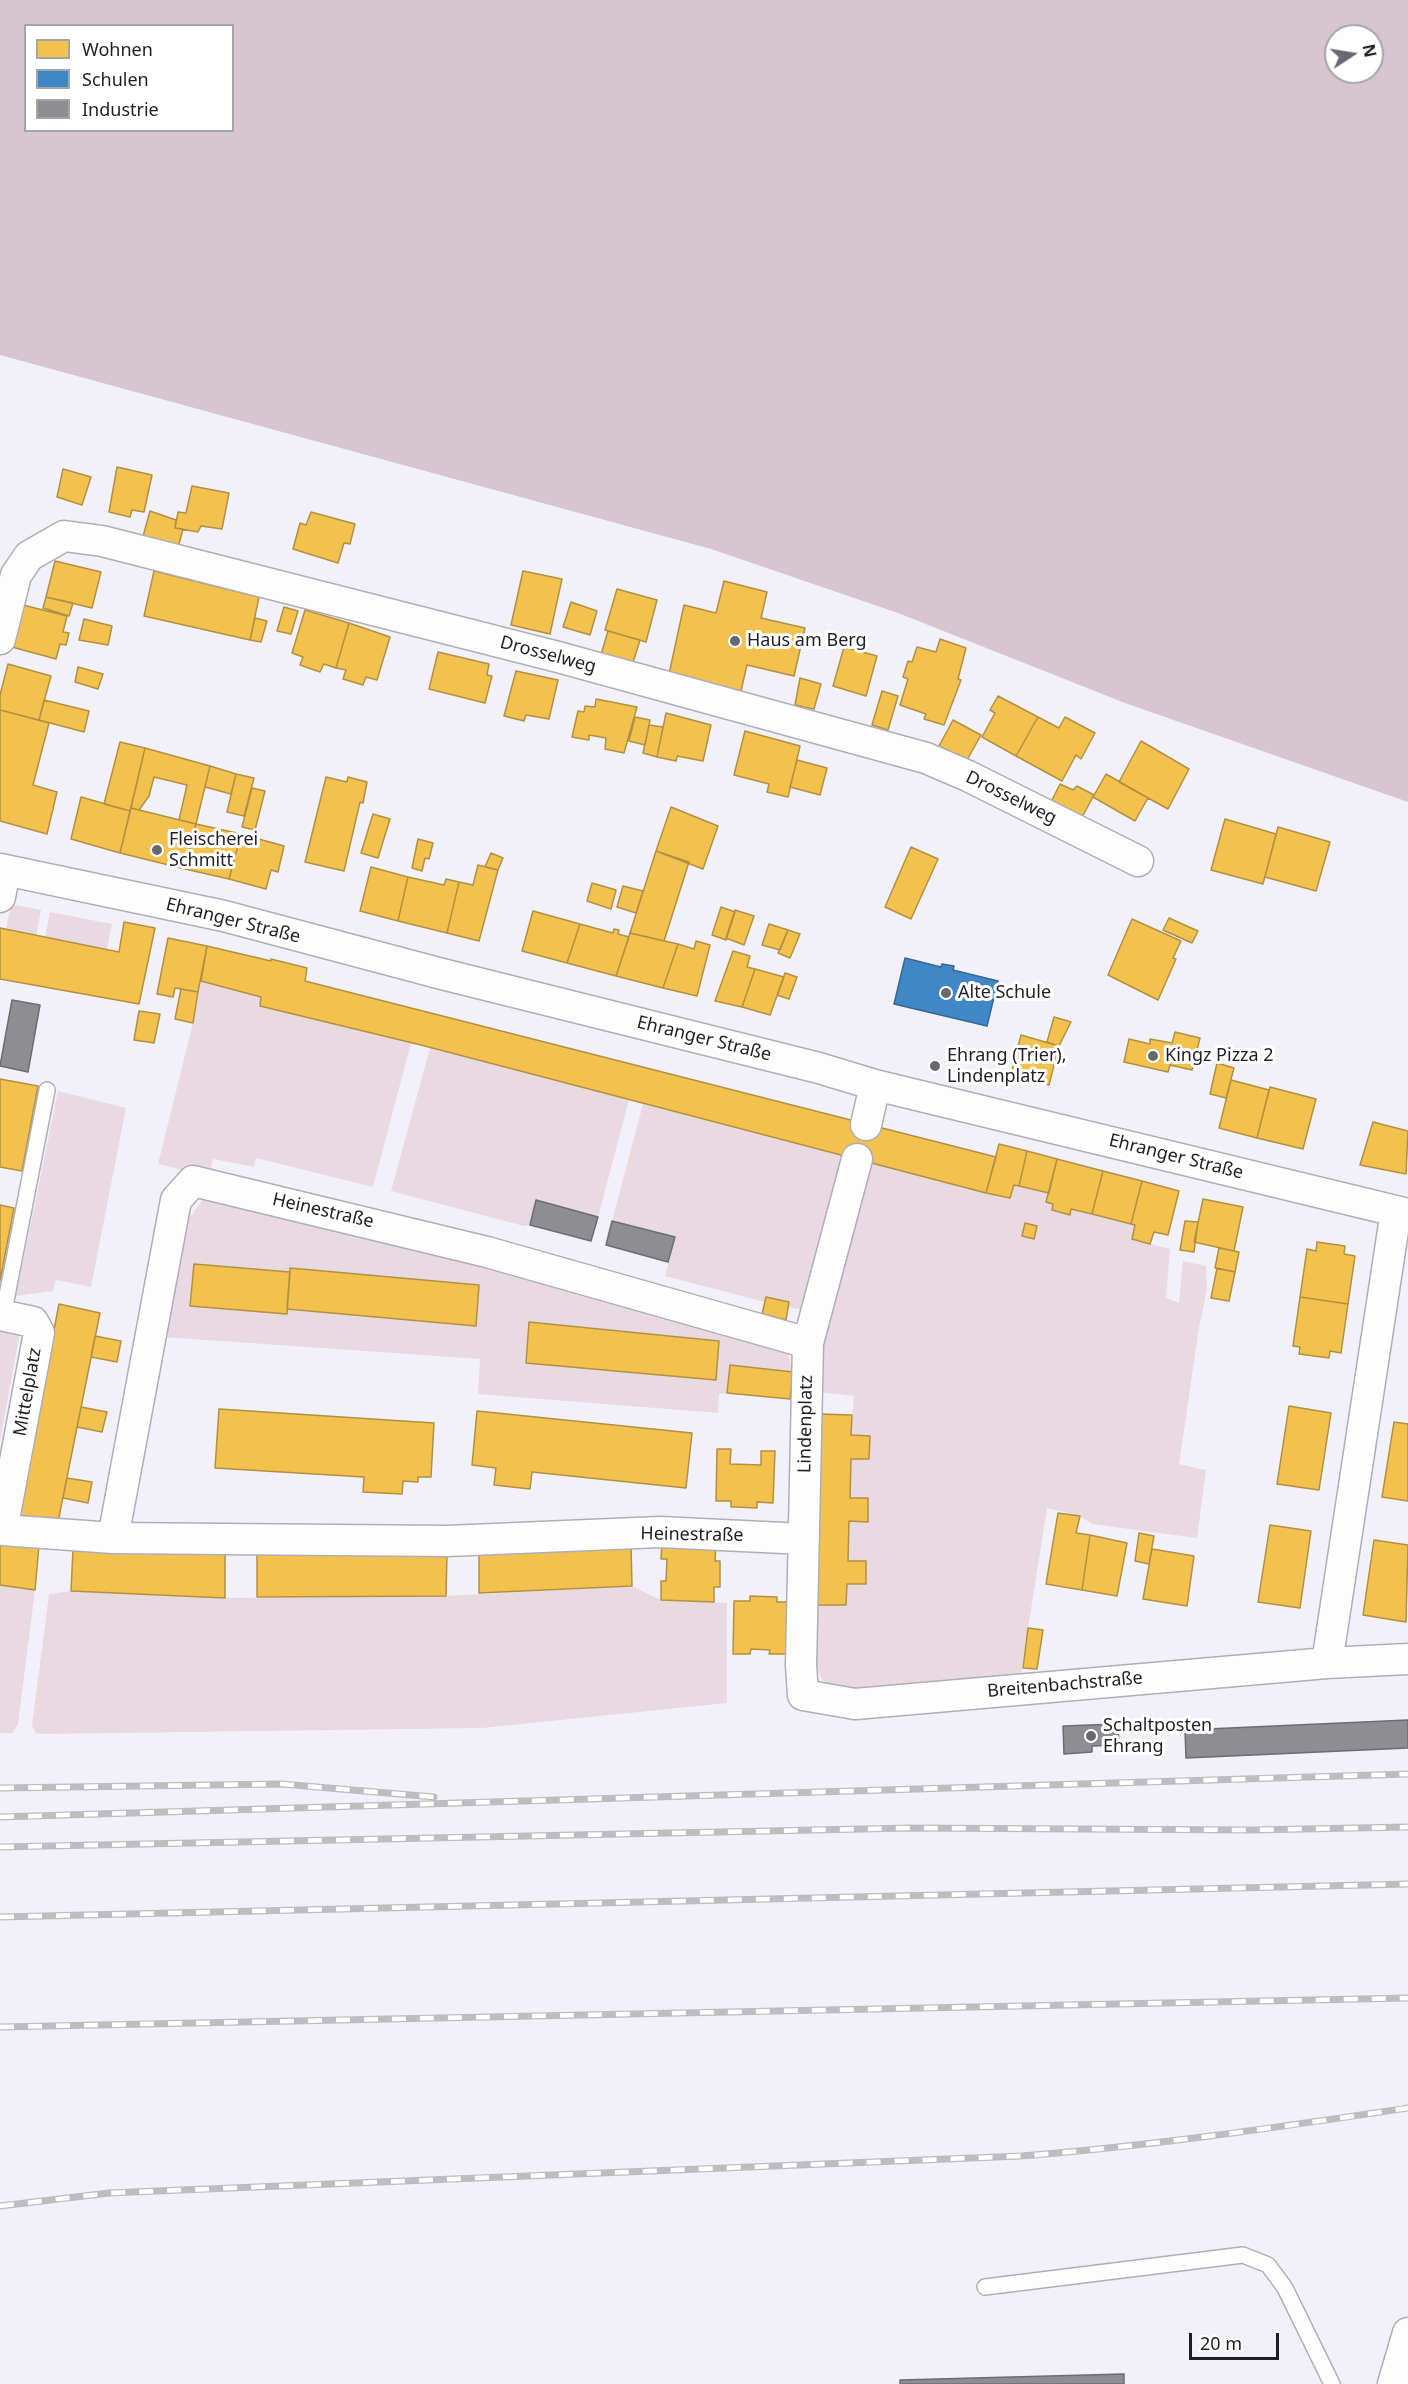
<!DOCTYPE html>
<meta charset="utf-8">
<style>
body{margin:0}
#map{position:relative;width:1408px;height:2384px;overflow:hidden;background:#f2f1fa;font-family:"Noto Sans",sans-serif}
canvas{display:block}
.legend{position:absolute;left:24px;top:24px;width:210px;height:108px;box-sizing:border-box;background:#fff;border:2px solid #a5a5a8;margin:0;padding:8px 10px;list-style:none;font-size:18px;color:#1e1e25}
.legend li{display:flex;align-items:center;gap:12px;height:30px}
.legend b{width:30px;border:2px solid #a5a5a8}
.north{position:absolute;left:1324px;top:24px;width:60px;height:60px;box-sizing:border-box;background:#fff;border:2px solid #a5a5a8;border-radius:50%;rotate:78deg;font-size:16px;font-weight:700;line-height:24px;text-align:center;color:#1e1e25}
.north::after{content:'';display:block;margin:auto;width:21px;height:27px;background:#686870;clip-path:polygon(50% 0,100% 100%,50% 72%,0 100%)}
.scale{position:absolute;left:1189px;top:2333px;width:90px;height:27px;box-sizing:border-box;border:3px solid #1e1e25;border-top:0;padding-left:8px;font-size:18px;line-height:21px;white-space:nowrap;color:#1e1e25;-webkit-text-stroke:4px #fff;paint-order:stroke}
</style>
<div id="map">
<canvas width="1408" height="2384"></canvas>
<ul class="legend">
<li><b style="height:16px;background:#f2c14e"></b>Wohnen</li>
<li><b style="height:16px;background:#3f88c5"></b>Schulen</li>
<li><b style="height:16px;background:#8d8d92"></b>Industrie</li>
</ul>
<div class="north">N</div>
<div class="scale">20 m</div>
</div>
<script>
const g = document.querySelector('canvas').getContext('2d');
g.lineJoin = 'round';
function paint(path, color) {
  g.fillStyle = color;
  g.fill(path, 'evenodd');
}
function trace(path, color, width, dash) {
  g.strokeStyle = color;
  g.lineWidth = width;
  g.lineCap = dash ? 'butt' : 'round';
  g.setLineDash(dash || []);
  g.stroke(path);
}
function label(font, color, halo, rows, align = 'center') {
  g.font = font + ' "Noto Sans",sans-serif';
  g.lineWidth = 6;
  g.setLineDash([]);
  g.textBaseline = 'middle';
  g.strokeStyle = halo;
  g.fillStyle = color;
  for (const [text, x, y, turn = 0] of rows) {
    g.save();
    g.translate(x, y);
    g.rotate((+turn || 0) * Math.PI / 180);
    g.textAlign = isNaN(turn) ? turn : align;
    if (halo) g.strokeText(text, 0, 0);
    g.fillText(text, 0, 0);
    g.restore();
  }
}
paint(new Path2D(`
 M11 904 41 910 36 936 6 929Z
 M50 912 112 924 107 949 45 938Z
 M201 981 261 997 260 1006 411 1043 373 1187 256 1158 254 1167 213 1159 209 1176 158 1164 193 1023Z
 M430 1048 629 1100 598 1217 537 1200 530 1225 524 1226 391 1191Z
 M58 1091 126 1108 91 1287 56 1280 53 1291 16 1296Z
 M643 1104 846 1157 807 1311 789 1307V1302L767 1297 765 1302 665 1276 675 1237 612 1221Z
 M866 1162 1010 1198 1014 1185 1049 1193 1046 1202 1053 1204 1052 1210 1070 1215 1071 1209 1135 1225 1132 1239 1170 1249 1166 1298 1179 1303 1183 1261 1206 1266 1207 1289 1199 1328 1179 1464 1206 1470 1197 1538 1092 1524 1080 1516 1047 1508 1020 1680 840 1692C805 1679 814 1635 814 1605H846L847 1584H866V1561H848L849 1521H868V1498H850L851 1459H869L870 1436 851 1435 854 1396 818 1392 822 1331Z
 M206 1195 486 1263 787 1351 793 1372 730 1366 727 1393 719 1394 718 1413 478 1394 480 1359 163 1337 185 1216 195 1214 193 1213Z
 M0 1326 17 1332 19 1338 0 1441Z
 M0 1585 35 1590 18 1724 12 1733H0Z
 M632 1586 661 1600 727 1603V1703L482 1728 43 1734 36 1733 32 1726 49 1594 71 1591 225 1598 446 1596Z`), '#e9dae2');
paint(new Path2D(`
 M0 0H1408V802L1125 703 898 613 711 549 0 355ZM26 26H232V130H26ZM1336 36H1372V72H1336Z`), '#d7c5cf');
const homes = new Path2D(`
 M117 467 152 475 144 512 132 510 130 517 109 512Z
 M63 469 91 477 82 505 57 497Z
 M192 486 229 493 222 529 201 526 198 532 175 528 178 512 186 513Z
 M150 511 176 520 175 528 183 529 178 548 142 540Z
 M311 512 355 524 350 544 344 543 338 563 293 549 300 523 306 525Z
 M55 561 101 572 92 608 46 597Z
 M154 571 259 597 250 640 144 616Z
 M523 571 562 579 550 634 511 625Z
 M724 581 767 592 761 618 805 628 794 676 747 665 741 691 669 674 684 605 716 613Z
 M617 589 657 600 646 642 605 630Z
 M46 597 73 603 69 616 43 608Z
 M571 602 597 611 590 635 563 627Z
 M23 605 67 616 63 632 69 633 66 645 60 644 56 659 12 647Z
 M284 607 298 611 291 634 277 631Z
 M305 610 349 623 336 668 324 664 320 672 300 665 303 657 292 653Z
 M255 618 267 621 261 642 250 640Z
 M84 619 112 626 108 645 79 640Z
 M349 623 390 637 377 680 366 677 363 685 343 679 346 670 336 668Z
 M608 631 640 640 632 666 600 658Z
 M940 639 966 648 958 679 961 680 944 725 924 719 926 714 900 705 908 679 903 677 908 661 912 662 917 647 936 652Z
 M844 647 877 656 866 696 833 686Z
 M438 652 489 664 487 675 492 676 485 703 429 689Z
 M8 664 51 676 39 720 0 710V695Z
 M78 667 103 674 98 689 75 682Z
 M516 671 558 680 549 719 526 715 524 721 504 716Z
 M800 678 821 684 814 709 795 705Z
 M882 691 898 696 888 730 872 725Z
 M998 696 1038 717 1016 756 982 737 995 713 990 710Z
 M596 699 637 707 624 753 605 749 606 738 589 735V740L572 737 578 711 584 712 585 706 595 707Z
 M44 700 89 711 84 732 39 720Z
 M0 710 49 723 33 785 57 792 47 834 0 821Z
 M666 713 711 725 703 761 677 756 676 761 657 757Z
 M635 717 650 720 645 745 629 741Z
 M1038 717 1059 728 1065 717 1095 733 1081 759 1076 755 1062 781 1016 756Z
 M953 720 981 735 967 760 939 746Z
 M649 725 663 727 657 757 643 753Z
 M745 731 800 746 788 797 767 792 769 784 734 775Z
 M1141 741 1189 769 1168 809 1119 782Z
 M120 742 145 748 130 811 104 804Z
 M145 748 210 766 196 824 179 820 187 785 154 777 149 796 139 810 131 808Z
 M797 760 827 768 820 795 790 787Z
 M210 766 236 774 231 794 205 787Z
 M236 774 254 778 244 816 227 812Z
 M1106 774 1148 798 1135 821 1093 797Z
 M326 777 347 782 348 777 367 782 363 803 360 802 344 871 305 862Z
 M1060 784 1073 790 1077 786 1094 795 1080 821 1050 804Z
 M252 788 265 791 255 830 242 827Z
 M81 797 130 811 120 853 71 839Z
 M671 807 718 826 703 869 656 851Z
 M131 808 196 824 185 869 120 853Z
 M373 814 390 819 378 858 361 853Z
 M1225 819 1276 834 1263 884 1211 870Z
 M196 824 241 834 229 879 185 869Z
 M1278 827 1330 842 1316 891 1265 877Z
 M241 834 284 846 278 872 271 870 266 889 229 879Z
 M418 839 433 843 429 859 425 858 422 871 412 868Z
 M911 847 938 859 911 919 885 907Z
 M656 851 689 862 664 941 630 933Z
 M491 853 503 858 498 870 485 867Z
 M478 865 498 870 479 941 447 933 459 882 473 885Z
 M371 867 408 877 398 921 360 911Z
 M408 877 444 885 446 879 459 882 447 933 398 921Z
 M592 883 616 890 611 909 587 901Z
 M623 886 643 891 636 913 617 907Z
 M721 907 735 912 726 940 712 935Z
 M735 910 754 916 744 945 726 938Z
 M533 911 580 924 567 963 522 951Z
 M1169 918 1198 931 1192 943 1163 930Z
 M1132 919 1181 941 1173 958 1176 959 1158 1000 1108 975Z
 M124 922 155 928 139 1004 0 979V928L119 952Z
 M580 924 613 933 614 929 619 930 618 934 629 937 616 976 567 963Z
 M769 924 788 930 780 950 762 945Z
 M788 930 800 934 790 958 778 953Z
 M630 933 678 944 663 988 616 976Z
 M168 938 207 946 198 992 175 988 173 997 157 994Z
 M696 941 710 945 697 996 663 988 678 944 694 949Z
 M207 946 271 961V959L307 968 305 981 996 1157 986 1193 421 1045 260 1006 261 997 201 981Z
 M733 951 750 956 747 967 755 969 742 1007 715 1001Z
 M755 969 784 977 770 1015 742 1007Z
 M785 973 797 977 789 999 777 995Z
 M181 989 198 992 193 1023 175 1019Z
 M139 1011 160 1014 154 1043 134 1040Z
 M1054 1017 1071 1022 1059 1046 1047 1042Z
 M1175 1032 1200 1038 1192 1070 1170 1065 1168 1072 1124 1062 1129 1039 1150 1044V1039L1172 1043Z
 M1021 1035 1059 1046 1049 1085 1011 1074Z
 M1217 1063 1234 1068 1226 1098 1210 1094Z
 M0 1079 38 1086 22 1171 0 1167Z
 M1231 1080 1269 1090 1257 1138 1219 1128Z
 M1270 1087 1316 1099 1303 1149 1257 1138Z
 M1373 1122 1408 1131 1406 1174 1360 1165Z
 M999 1144 1027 1151 1019 1186 1014 1185 1010 1198 986 1193Z
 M1027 1151 1057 1159 1049 1193 1019 1186Z
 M1057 1159 1103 1171 1092 1214 1071 1209 1070 1215 1052 1210 1053 1204 1046 1202Z
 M1103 1171 1142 1181 1131 1224 1092 1214Z
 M1142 1181 1179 1191 1168 1235 1154 1232 1150 1244 1132 1239 1135 1225 1131 1224Z
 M1203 1199 1243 1207 1234 1251 1194 1242Z
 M0 1205 14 1208 0 1281Z
 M1185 1221 1198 1222 1194 1252 1180 1250Z
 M1025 1223 1037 1226 1034 1239 1022 1236Z
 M1317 1242 1345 1246 1344 1254 1355 1256 1348 1304 1300 1297 1307 1249 1316 1251Z
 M1219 1248 1239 1252 1235 1272 1215 1268Z
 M194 1264 290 1272 287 1314 190 1306Z
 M290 1268 479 1285 476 1326 287 1309Z
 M1217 1268 1235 1272 1229 1301 1211 1298Z
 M766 1297 789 1302 786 1320 762 1314Z
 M1300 1297 1348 1304 1341 1353 1330 1351 1329 1358 1299 1354 1300 1347 1293 1346Z
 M59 1304 100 1313 58 1522 18 1515Z
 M529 1322 719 1341 716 1380 526 1363Z
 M95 1336 121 1341 117 1362 91 1357Z
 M730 1365 793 1372 790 1399 727 1393Z
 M1289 1406 1331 1413 1319 1490 1277 1484Z
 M81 1407 107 1412 102 1432 77 1427Z
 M219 1409 434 1423 431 1477H418V1482L403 1481 402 1494 363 1492 364 1477 215 1468Z
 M477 1411 692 1433 686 1488 532 1472 530 1489 494 1485 496 1468 472 1465Z
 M819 1414 852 1415 851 1435 870 1436 869 1459H851L850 1498H868V1522L849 1521 848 1561H866V1584H847L846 1605H814Z
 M1394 1422 1408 1424V1501L1382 1497Z
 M717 1449H731L730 1464 761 1465V1451H775L773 1503 757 1502V1508L735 1507H731V1501H716Z
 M67 1478 92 1482 88 1503 63 1498Z
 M1058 1513 1080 1516 1076 1533 1090 1535 1082 1590 1046 1584Z
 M1270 1525 1311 1531 1300 1608 1258 1602Z
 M1139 1533 1154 1536 1149 1564 1135 1561Z
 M1090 1535 1127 1543 1117 1596 1082 1590Z
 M0 1540 39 1545 35 1590 0 1585Z
 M1374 1540 1408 1545 1406 1622 1363 1615Z
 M662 1542 716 1545 715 1561H720V1587H714V1602L661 1600V1581H666L667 1559H661Z
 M631 1545 632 1586 479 1593V1551Z
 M73 1549 225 1554V1598L71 1591Z
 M1152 1549 1194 1556 1187 1606 1143 1599Z
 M257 1554H447L446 1596 257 1597Z
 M750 1596 777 1597V1602H791L790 1654H769L770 1650 751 1649 750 1654H733L734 1601H750Z
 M1028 1628 1043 1630 1037 1669 1023 1668Z`);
paint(homes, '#f2c14e');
trace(homes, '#b29042', 1.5);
const schools = new Path2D(`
 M905 958 941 967 942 964 954 966 953 970 998 981 987 1026 894 1004Z`);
paint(schools, '#3f88c5');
trace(schools, '#356895', 1.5);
const industry = new Path2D(`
 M12 1000 40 1005 28 1072 0 1066Z
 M536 1200 598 1217 591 1241 530 1225Z
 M612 1221 675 1237 668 1262 606 1245Z
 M1408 1720V1748L1186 1758 1185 1730Z
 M1118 1724 1119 1745 1092 1746V1752L1064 1754 1063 1726Z
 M1124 2374V2384H900V2380Z`);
paint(industry, '#8d8d92');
trace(industry, '#6c6c71', 1.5);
const service = new Path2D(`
 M3 1316 47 1090
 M985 2287 1243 2255 1268 2265 1285 2288 1332 2384`);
const minor = new Path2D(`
 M0 639 16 575 29 556 64 536 102 541 558 657 926 758 968 776 1138 861
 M0 869 224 916 442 974 819 1068 875 1085 1408 1214
 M0 897 5 870
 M866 1125 875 1085
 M857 1159 808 1343 801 1665 803 1695 855 1704 1327 1663 1408 1659
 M0 1315 33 1322 39 1333 2 1530 0 1529
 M2 1530 113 1538 447 1541 660 1532 804 1539
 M113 1538 176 1200 193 1181 487 1252 808 1343
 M1327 1663 1396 1211
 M1393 2384 1408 2333`);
trace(service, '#afaeb6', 18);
trace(minor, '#afaeb6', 33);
trace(service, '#fdfdfe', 15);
trace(minor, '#fdfdfe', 30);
const rail = new Path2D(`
 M0 1788 282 1784 434 1797
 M0 1817 1408 1774
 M0 1847 910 1828 1251 1830 1408 1827
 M0 1917 1408 1884
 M0 2027 1408 1998
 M0 2206 109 2193 157 2191 1021 2156C1151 2146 1279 2127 1408 2108`);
trace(rail, '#bdbdc0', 7);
trace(rail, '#fff', 4.5, [14]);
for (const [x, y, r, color] of [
 [735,641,6,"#686870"],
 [157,850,6,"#686870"],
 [946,993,6,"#686870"],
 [1153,1056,6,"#686870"],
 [935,1066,6,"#686870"],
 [1091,1736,6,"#686870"]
]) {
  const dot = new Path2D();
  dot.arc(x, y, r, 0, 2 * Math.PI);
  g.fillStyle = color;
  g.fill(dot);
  trace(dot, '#fff', 2);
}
label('18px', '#1e1e25', '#fff', [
 ["Haus am Berg",747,641],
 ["Fleischerei",169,840],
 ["Schmitt",169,861],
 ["Alte Schule",958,993],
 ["Ehrang (Trier),",947,1056],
 ["Lindenplatz",947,1077],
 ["Kingz Pizza 2",1165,1056],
 ["Schaltposten",1103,1726],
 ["Ehrang",1103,1747]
], 'left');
label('18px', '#1e1e25', '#fff', [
 ["Drosselweg",548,655,15],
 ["Drosselweg",1011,798,26],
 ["Ehranger Straße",233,921,14],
 ["Ehranger Straße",704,1039,14],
 ["Ehranger Straße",1176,1157,14],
 ["Heinestraße",323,1211,13],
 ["Mittelplatz",28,1392,-80],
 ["Lindenplatz",806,1424,-89],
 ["Heinestraße",692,1535,1],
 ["Breitenbachstraße",1065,1685,-5]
]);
</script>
